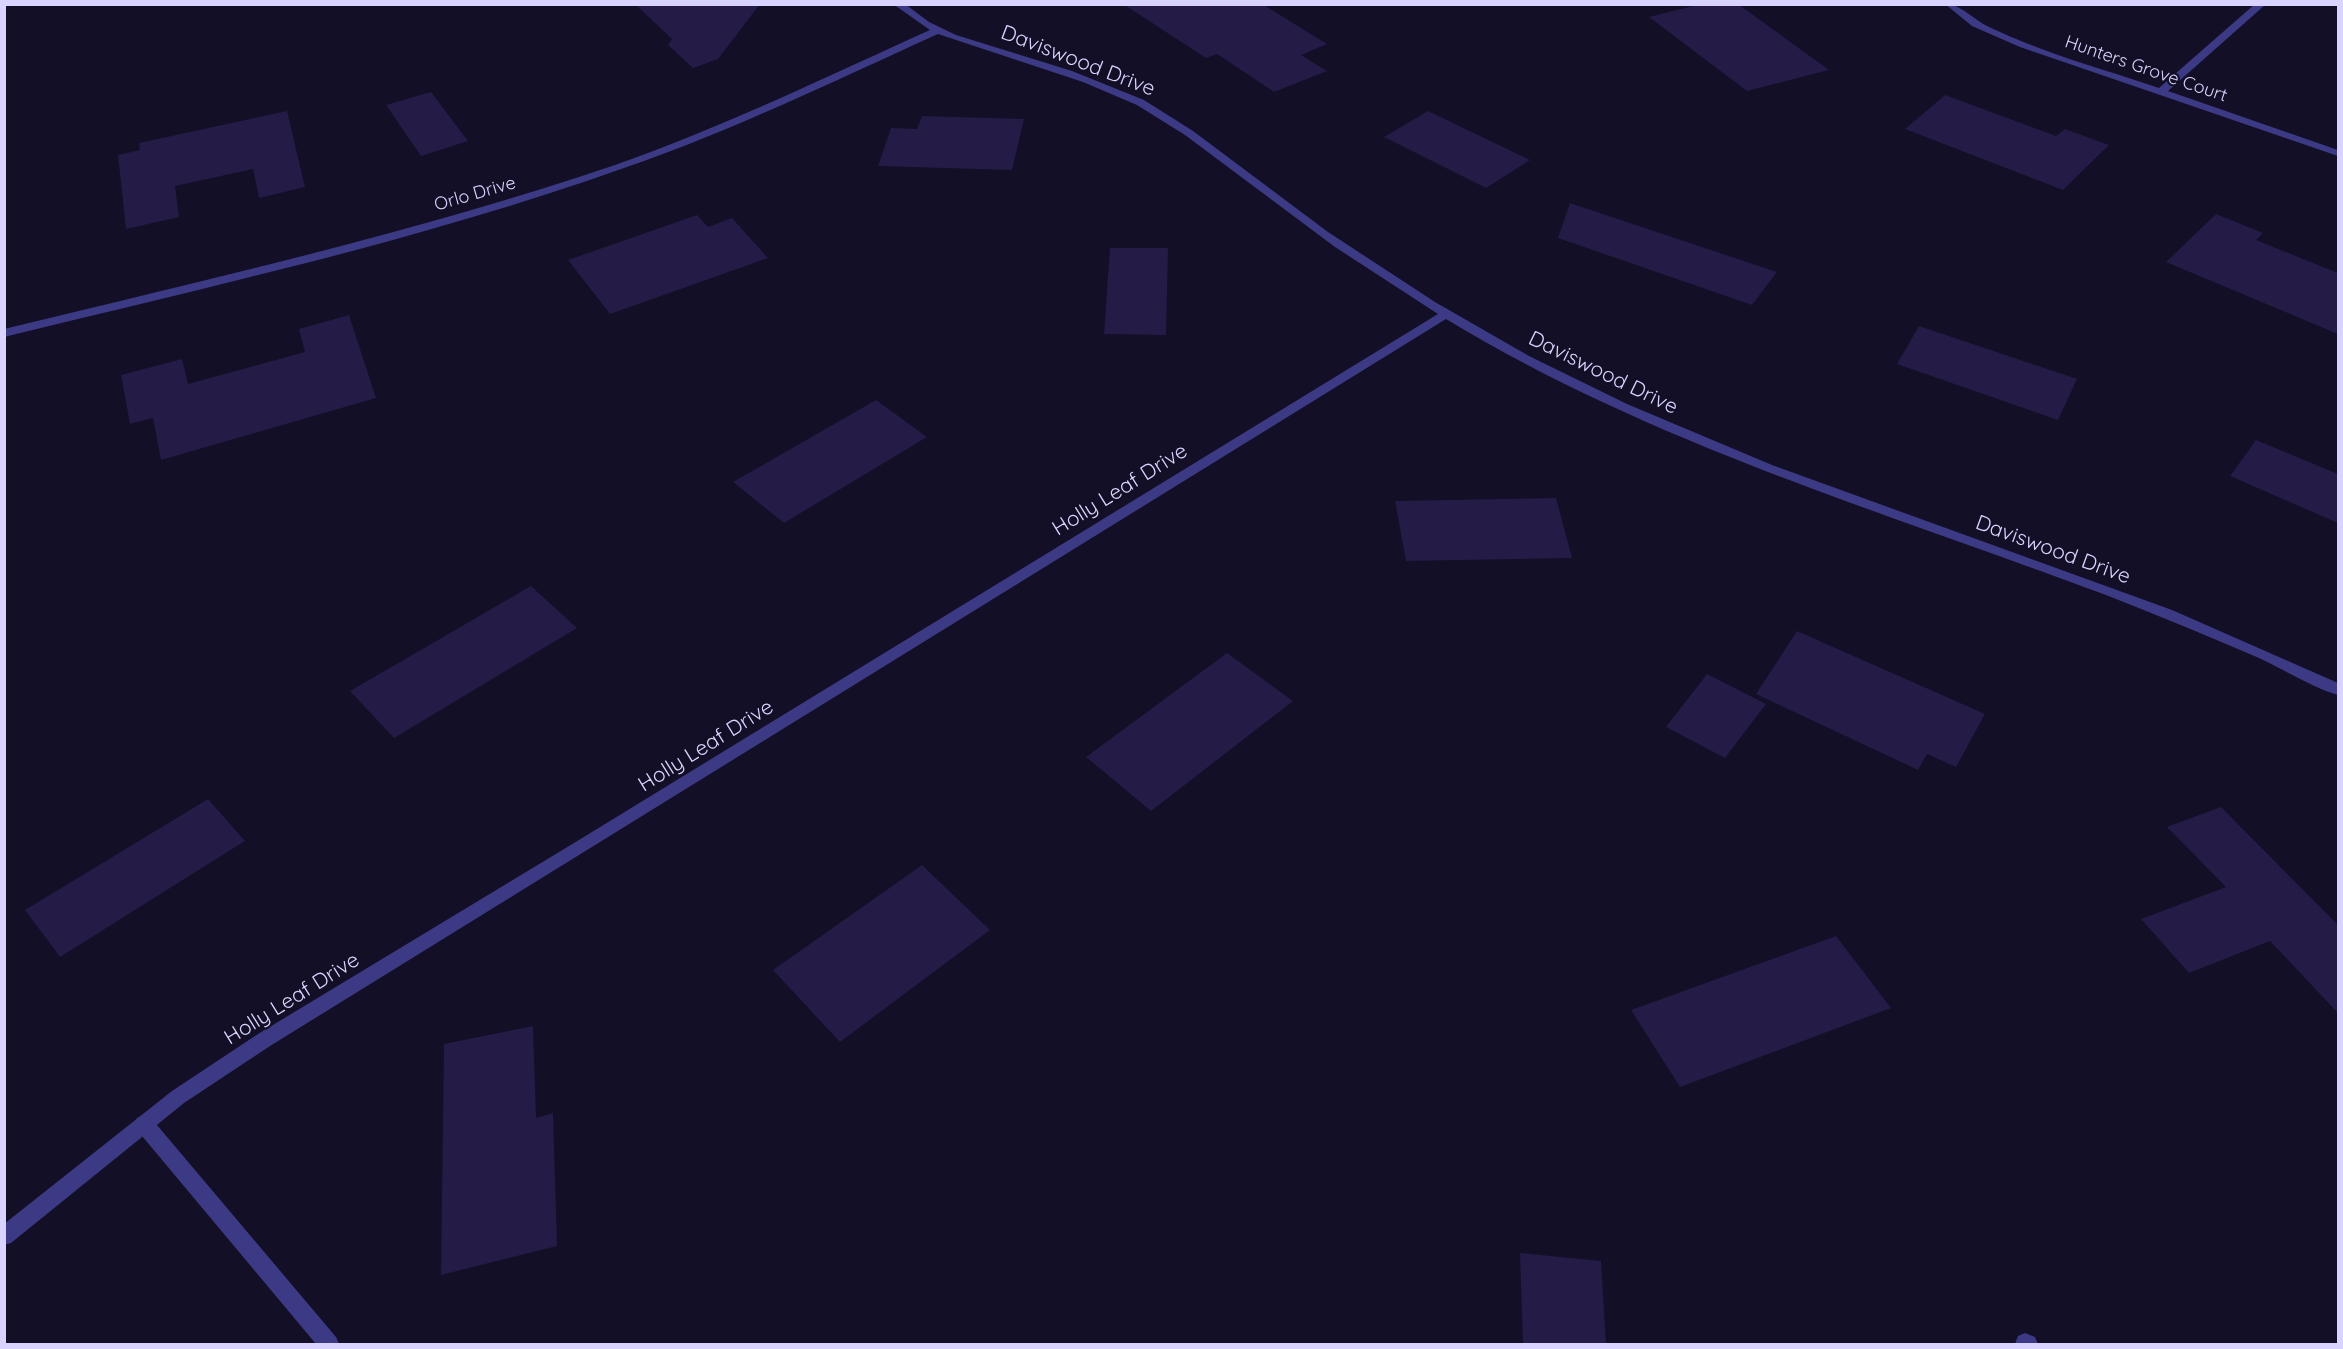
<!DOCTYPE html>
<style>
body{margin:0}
#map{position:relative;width:2343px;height:1349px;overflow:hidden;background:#130f26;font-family:Quicksand,sans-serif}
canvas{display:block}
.frame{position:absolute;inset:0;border:6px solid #d9d4ff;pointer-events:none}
</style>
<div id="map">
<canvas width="2343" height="1349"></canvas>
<div class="frame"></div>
</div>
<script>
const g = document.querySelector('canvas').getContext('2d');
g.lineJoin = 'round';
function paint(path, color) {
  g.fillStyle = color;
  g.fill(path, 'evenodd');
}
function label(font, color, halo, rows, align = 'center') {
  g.font = font + ' Quicksand,sans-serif';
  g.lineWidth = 4.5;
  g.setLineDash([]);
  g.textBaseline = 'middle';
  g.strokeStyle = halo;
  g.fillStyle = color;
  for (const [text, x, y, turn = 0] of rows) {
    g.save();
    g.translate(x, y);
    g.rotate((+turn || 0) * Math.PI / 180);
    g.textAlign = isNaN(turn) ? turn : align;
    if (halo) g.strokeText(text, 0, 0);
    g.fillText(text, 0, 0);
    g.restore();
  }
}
paint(new Path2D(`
 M635 4H760L718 59 693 68 668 45 672 39Z
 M1123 4H1262L1327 44 1301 55 1327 71 1274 92 1217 54 1206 58Z
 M1701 4H1738L1829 70 1747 91 1649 17Z
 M431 92 468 141 421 156 386 105Z
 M1945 95 2056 136 2065 129 2109 145 2063 190 1905 129Z
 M287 111 305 187 259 198 253 169 175 186 179 217 126 229 118 155 140 150 139 143Z
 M1428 111 1530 160 1486 188 1384 137Z
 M922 116 1024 119 1012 170 878 166 891 128 917 129Z
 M1570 203 1777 272 1752 305 1558 238Z
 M2216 214 2263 233 2256 240 2338 273V334L2166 262Z
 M697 215 708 227 732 218 768 258 610 314 568 260Z
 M1110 248H1168L1166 335 1104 334Z
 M349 315 376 398 161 460 153 418 130 424 121 375 182 359 188 384 305 352 299 329Z
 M1919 326 2077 379 2058 420 1897 364Z
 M876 400 927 437 784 523 733 482Z
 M2256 440 2338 474V523L2230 476Z
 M1556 498 1572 558 1406 561 1395 501Z
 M531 586 577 628 394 738 350 691Z
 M1797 631 1985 714 1956 767 1927 754 1918 770 1756 694Z
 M1227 653 1293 701 1151 811 1086 757Z
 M1707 674 1766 704 1725 758 1666 727Z
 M208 799 245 841 60 957 25 910Z
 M2221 807 2338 925V1013L2270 941 2189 973 2141 919 2226 887 2167 827Z
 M922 865 990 930 840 1042 773 970Z
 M1836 936 1891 1008 1680 1087 1631 1010Z
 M533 1026 536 1118 553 1113 557 1246 441 1275 444 1044Z
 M1520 1253 1601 1261 1606 1344H1523Z`), '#241b47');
paint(new Path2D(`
 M144 1115 151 1118 336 1337 339 1344H316L137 1130 135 1124 137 1118Z`), '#3d3a85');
paint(new Path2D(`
 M893 4H905L929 22 956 35 1072 71 1144 100 1193 131 1328 232 1435 302 1529 356 1627 404 1772 465 2172 610 2338 683V695C2313 688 2283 669 2259 658 2208 636 2157 615 2106 595 1882 511 1652 444 1446 319L270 1046 184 1103 11 1243 4 1245V1224L172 1091 258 1034 574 843 1438 314 1335 247 1185 135 1137 105 1083 82 938 34C834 81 732 131 624 168 422 240 212 286 4 337V329C209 279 415 233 615 165 723 127 826 77 930 30Z
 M1945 4C1961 4 1974 20 1989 27 2043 53 2103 69 2159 88L2255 4H2266L2168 91 2338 150V156L2020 47 1972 26Z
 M2025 1333 2035 1337 2038 1344H2015L2018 1336Z`), '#3d3a85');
label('18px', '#d9d4ff', '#130f26', [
 ["Hunters Grove Court",2146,69,19],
 ["Orlo Drive",475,194,-16]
]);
label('21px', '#d9d4ff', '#130f26', [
 ["Daviswood Drive",1078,61,21],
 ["Daviswood Drive",1603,373,26],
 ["Holly Leaf Drive",1120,490,-32],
 ["Daviswood Drive",2053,550,20],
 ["Holly Leaf Drive",706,746,-32],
 ["Holly Leaf Drive",292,999,-32]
]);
</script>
